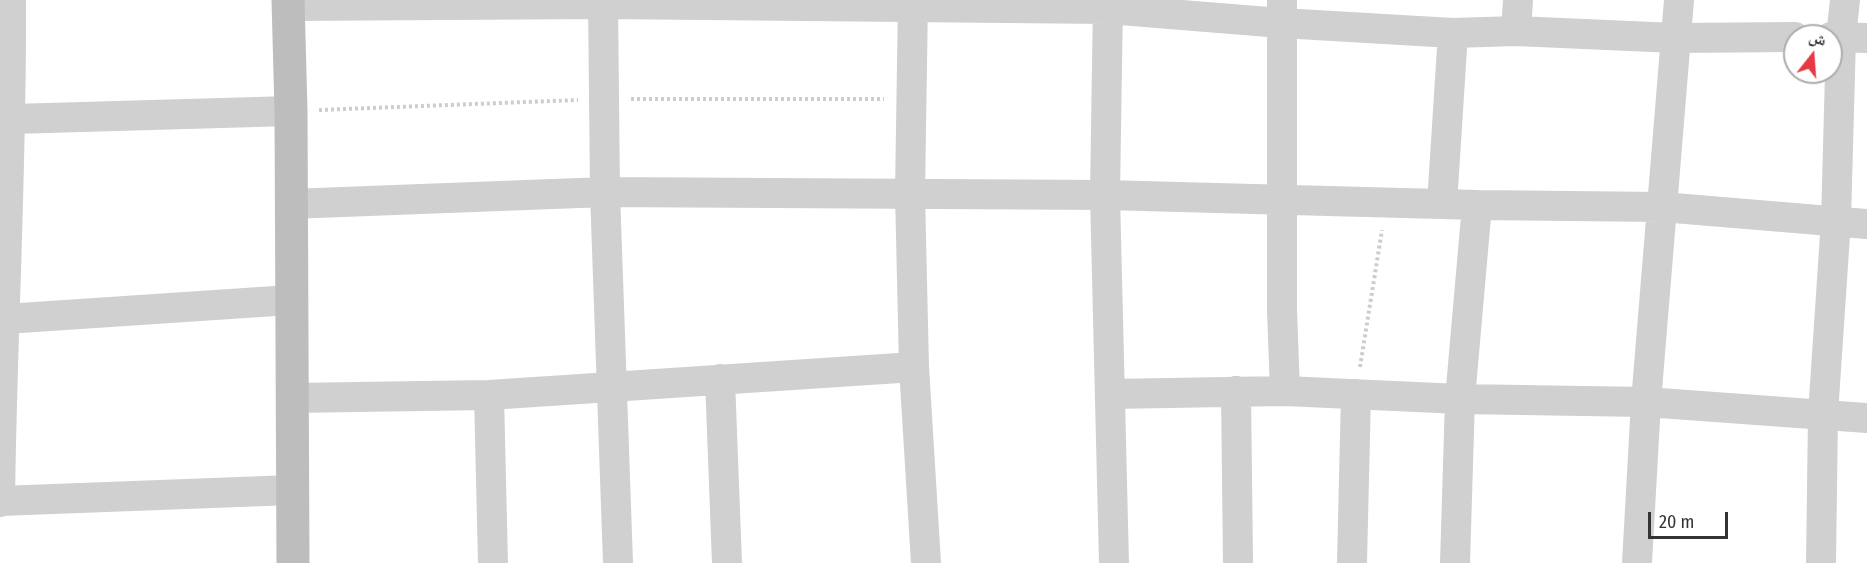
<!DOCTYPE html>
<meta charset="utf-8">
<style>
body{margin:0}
#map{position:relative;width:1867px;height:563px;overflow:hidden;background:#fff;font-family:"Fira Sans Condensed","Noto Naskh Arabic",sans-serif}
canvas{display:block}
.north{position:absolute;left:1783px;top:24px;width:60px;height:60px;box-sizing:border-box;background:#fff;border:2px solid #adadad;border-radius:50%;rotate:17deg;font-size:16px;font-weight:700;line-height:24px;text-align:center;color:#333}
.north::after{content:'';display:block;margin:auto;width:21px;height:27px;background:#e63946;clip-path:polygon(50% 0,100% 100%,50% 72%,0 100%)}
.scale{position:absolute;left:1648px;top:512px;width:80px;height:27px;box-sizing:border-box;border:3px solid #333;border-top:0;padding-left:8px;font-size:18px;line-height:21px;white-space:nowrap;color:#333;-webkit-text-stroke:4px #fff;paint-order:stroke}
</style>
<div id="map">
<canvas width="1867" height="563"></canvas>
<div class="north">ش</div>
<div class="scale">20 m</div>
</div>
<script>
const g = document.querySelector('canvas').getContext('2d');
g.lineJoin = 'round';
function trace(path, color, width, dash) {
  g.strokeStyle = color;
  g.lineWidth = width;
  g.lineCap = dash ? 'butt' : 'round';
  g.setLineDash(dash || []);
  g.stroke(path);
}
trace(new Path2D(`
 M631 99H884
 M319 110 578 100
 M1360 367 1382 230`), '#cdcdcd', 4, [3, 3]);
trace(new Path2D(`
 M603 0 605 192 618 563
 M913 0 910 193 914 367 926 563
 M1108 0 1105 195 1114 563
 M1282 0V310L1285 391
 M288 6 603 4 1108 9 1281 23 1453 33 1516 31 1675 38 1795 37
 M1516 31 1518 0
 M1831 37 1867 38
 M12 119 291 111
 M290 204 605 192 1105 195 1477 205 1662 207 1867 224
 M1442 204 1453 33
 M5 319 290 300
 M720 379 727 563
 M1236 391 1238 563
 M1110 394 1285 391 1460 399 1646 402 1867 418
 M489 395 493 563
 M291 398 489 395 914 367
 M0 501 292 490
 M0 502C2 335 12 168 11 0
 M1352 563 1356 394
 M1455 563 1460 399 1477 205
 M1637 563 1646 402 1679 0
 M1821 563 1823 414 1836 220 1841 37 1845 0`), '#d0d0d0', 30);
trace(new Path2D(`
 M288 0 291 111 293 563`), '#bdbdbd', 33);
</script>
